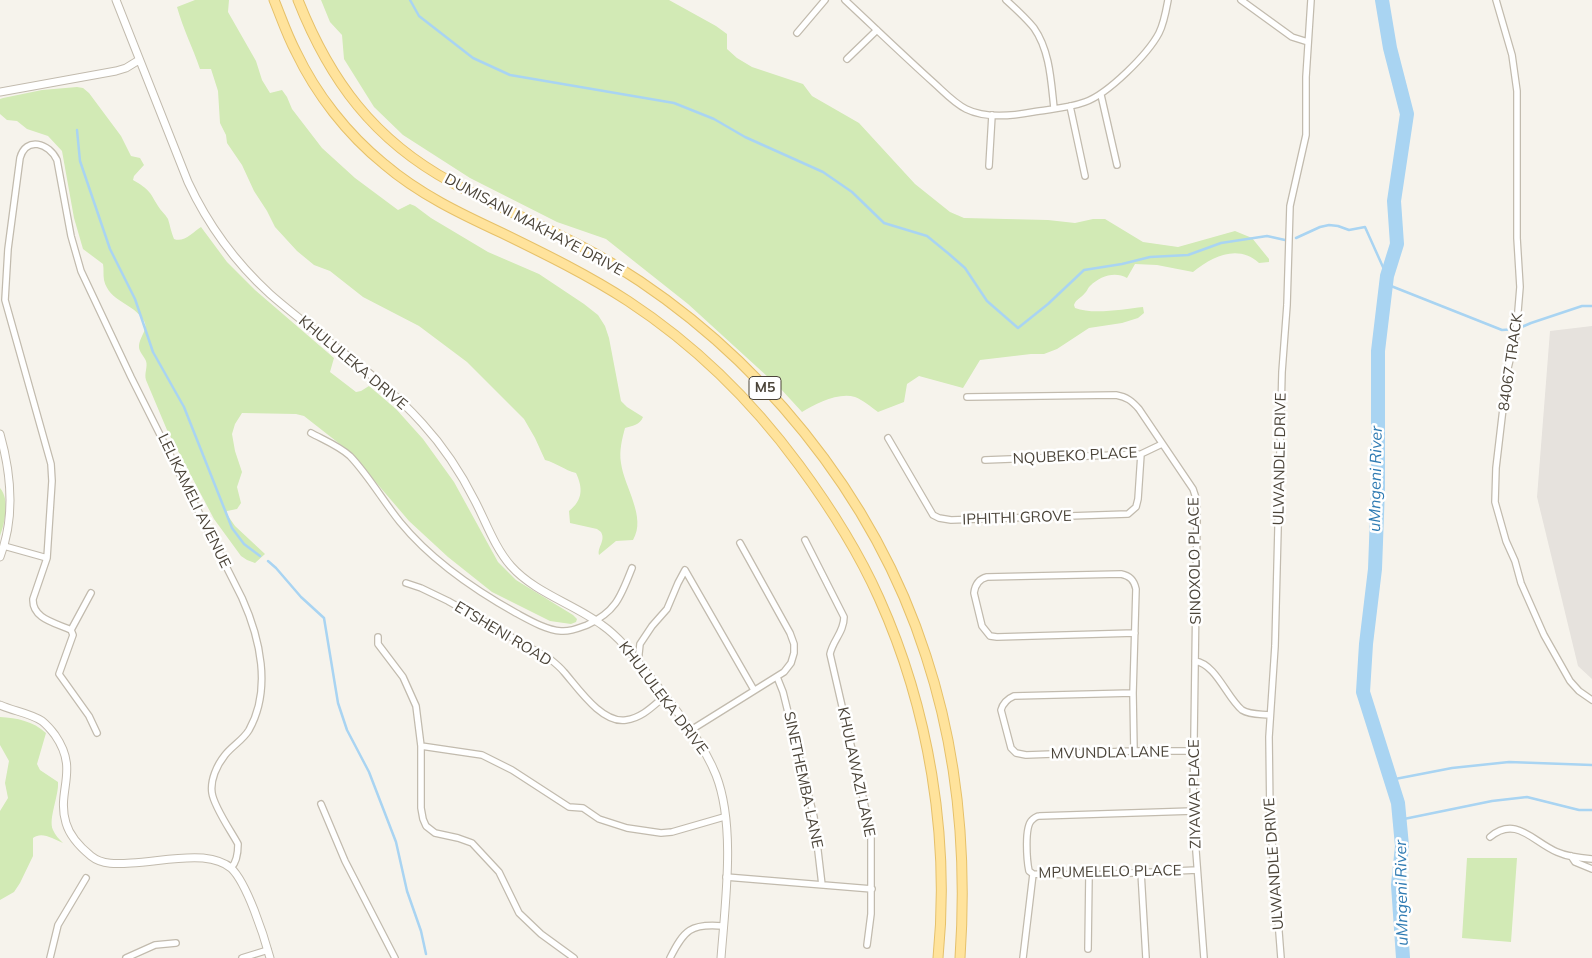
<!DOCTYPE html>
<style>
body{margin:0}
canvas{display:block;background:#f6f3ec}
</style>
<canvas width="1592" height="958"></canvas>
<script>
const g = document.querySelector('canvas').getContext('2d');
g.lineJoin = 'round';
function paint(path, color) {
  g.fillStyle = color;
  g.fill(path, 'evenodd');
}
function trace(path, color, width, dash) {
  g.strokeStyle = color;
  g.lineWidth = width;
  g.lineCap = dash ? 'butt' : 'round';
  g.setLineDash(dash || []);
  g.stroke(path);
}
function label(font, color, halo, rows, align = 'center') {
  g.font = font + ' Mulish,sans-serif';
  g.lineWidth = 5;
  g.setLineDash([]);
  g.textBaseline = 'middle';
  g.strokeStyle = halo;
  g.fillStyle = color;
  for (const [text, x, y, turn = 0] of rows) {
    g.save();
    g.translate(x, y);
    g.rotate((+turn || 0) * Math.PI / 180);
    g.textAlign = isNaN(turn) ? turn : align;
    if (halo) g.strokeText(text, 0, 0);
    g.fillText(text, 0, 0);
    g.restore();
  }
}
paint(new Path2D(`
 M1592 326V679L1578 666 1537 497 1550 331Z`), '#e6e2dd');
paint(new Path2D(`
 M195 0H229L228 12 256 61 262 80 270 93 282 90 287 97 292 109 322 148 355 178 398 210 410 204 415 206 431 218 488 252 539 274 584 304 598 315 605 326 609 338 621 401 627 407 643 417C640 425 632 426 625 428 622 439 619 451 621 463 624 487 647 517 633 540L616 541 599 555C597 547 606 541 601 532L597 529 570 523 569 511C583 500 583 488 576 473 564 470 557 463 545 460L535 438 524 419 467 362 419 326 363 297 330 271 314 265 297 251 275 227 267 211 254 191 242 165 227 143 226 135 220 123 218 91 211 69H200C193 48 183 29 177 7Z
 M321 0H669L716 26 727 34V49L737 58 752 67 803 84 812 96 859 123 915 184 950 212 964 218 1048 220 1075 223 1093 219H1105L1143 242 1178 247 1235 231 1252 238 1269 259V262L1259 263C1238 244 1213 256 1193 272L1157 265 1135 264 1127 278C1115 271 1100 276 1090 286 1087 289 1088 290 1085 293 1081 298 1076 299 1074 305L1075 308C1093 315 1124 309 1143 307L1144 313 1138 318 1122 323 1089 328 1057 349 1044 354H1031L980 360 963 388 919 376 907 384 904 402 878 412C871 407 863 400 855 397 838 392 816 404 802 412L780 388 688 304 606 239 557 222 470 178 403 135 374 107 344 59 342 35 330 22Z
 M77 87 83 88 89 93 121 136 131 156 140 158 144 165 134 176 133 180C150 190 149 191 158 206 161 211 165 214 168 219 170 225 171 232 174 239 184 243 193 232 201 227L227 262 255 290 334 358 330 372 356 392 361 391 369 386 396 409 423 439 454 482 498 562 516 580 573 615 577 619 576 622 571 624 550 621 492 592 448 557 409 521 350 452 304 416 296 414 242 413 235 424 232 434 235 451 242 472 237 487 241 503 237 509 227 511 226 513 235 526 265 554 255 563 247 560 241 556 214 519 167 430 146 380C144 373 148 367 146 361 144 356 139 352 139 347 139 337 149 329 144 321 134 303 109 302 104 280 103 275 104 269 103 264L83 249 74 218 62 151 48 136 27 129 17 121 7 120 0 114V99L3 98 42 90Z
 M0 488C10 499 5 523 0 536Z
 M0 717C17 718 33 721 46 733L37 764 40 770 58 782C59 796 48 819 53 830 55 835 59 839 63 843 53 839 42 831 33 838V856L20 883 14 892 0 900V811L8 798 5 783 9 761 0 745Z
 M1467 858H1517L1511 942 1462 938Z`), '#d2eab5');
trace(new Path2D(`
 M410 0 419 16 473 58 510 75 674 103 714 119 745 137 823 172 852 192 884 223 927 236 949 254 965 268 987 301 1018 328 1048 304 1084 270 1122 264 1150 257 1188 255 1221 243 1267 236 1285 240
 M77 130 80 161 110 249 135 299 153 352 184 407 232 528 244 544 260 556
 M1296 238 1320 227 1329 225 1338 226 1349 230 1365 227 1387 276
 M1386 284 1502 330 1517 329 1531 323 1582 306H1592
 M268 561 276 568 301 597 324 618 338 703 347 730 369 772 396 842 407 891 421 931 426 954
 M1390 780 1452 768 1509 762 1592 765
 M1399 820 1492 801 1527 797 1579 810H1592`), '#a9d4f2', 2.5);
trace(new Path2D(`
 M1382 0 1390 48 1407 114 1394 201 1397 244 1387 276 1378 351V488L1375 569 1366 644 1363 692 1398 803 1402 846 1398 885 1403 958`), '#a9d4f2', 14);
const minor = new Path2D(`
 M845 0C875 28 904 56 934 83 944 92 954 103 966 109 986 119 1012 116 1033 112 1050 109 1069 108 1085 102 1108 94 1148 54 1159 33 1164 23 1166 11 1168 0
 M1006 0C1016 9 1026 18 1034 28 1050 51 1051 81 1054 108
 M1241 0 1292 37 1308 42
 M1496 0 1512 55 1517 91V238L1520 287 1516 335 1508 368 1506 383 1496 468 1495 502 1506 541 1515 561 1521 583 1544 635 1570 681 1579 691 1592 700
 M797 33 825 0
 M847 59 877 30
 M1101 95 1117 165
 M1070 106 1085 176
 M989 166 992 115
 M967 397 1116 395C1127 397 1132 401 1139 409L1193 489 1197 501V520L1193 811 1204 958
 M311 433C324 440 339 446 350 456 369 476 383 501 400 522 431 560 473 589 516 613 529 620 546 630 561 631 570 632 579 628 587 625 616 612 621 596 632 568
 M888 438 933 515 939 518 951 520 1128 514 1136 507 1138 499 1141 454
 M985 460 1141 454 1162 444
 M805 540 844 617C844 632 833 640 830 654L871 832V914L867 945
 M4 546 47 558
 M406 583 421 588 448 601 550 659C555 663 560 667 564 672 578 688 602 724 626 720 642 718 653 706 665 696
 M71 630C56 623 32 619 33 599L47 558 52 481 51 464 5 300 8 249 20 158C26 136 49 143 57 160L71 236 81 271 131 377 242 598C260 638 272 689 249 730 243 740 232 746 225 755 217 765 210 780 212 793 214 807 231 831 238 844 238 852 237 862 231 868
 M71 630 73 635 59 674 89 716 97 733
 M71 630 91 593
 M378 637V644L403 677 416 706 421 746V808L423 819 426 826 435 833 458 838 472 843 499 872 519 913 541 934 574 958
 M1195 661C1216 664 1227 698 1242 710 1250 715 1261 714 1269 715
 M638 663 640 644 652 626 667 609 678 583 685 570 754 690
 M777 677 783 692 814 817 822 885
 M1133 693 1014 696C1007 699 1003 703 1001 710L1011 748 1016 753 1026 755 1134 751H1193
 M691 730 784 672 791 663 794 653V644L790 633 740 543
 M421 746 482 755 512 770 569 807 583 808 599 819 627 828 661 833 672 832 724 817
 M1134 751 1133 693 1136 589C1134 580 1130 576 1121 574L987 577C979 579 975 585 974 593L982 626 990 636 997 637 1135 633
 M321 804 345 861 395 958
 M1193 811 1039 816C1037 816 1033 819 1032 820 1024 827 1027 861 1029 871L1033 874 1089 875 1197 870
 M1490 837C1516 815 1533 842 1557 852 1568 857 1580 858 1592 859
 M1571 856 1575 862 1592 869
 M1141 872 1146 958
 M726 877 872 889
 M1088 949 1089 875
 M50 958 58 925 86 878
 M126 958 155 945 176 943
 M242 958 268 950
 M670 958C684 930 691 923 723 926
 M1023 958 1033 874
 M1281 958 1270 816 1269 737 1275 646 1282 372 1287 305 1290 206 1306 135V77L1311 0`);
const tertiary = new Path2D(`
 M116 0 188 182C208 225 236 263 270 294 320 338 377 373 422 423 443 446 461 473 475 501 486 522 495 548 511 566 535 593 574 604 602 625 625 641 641 667 659 688 680 715 703 743 716 775 736 826 725 904 721 958
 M0 92 116 71 126 68 139 60
 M0 434C11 473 15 518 0 557
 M0 705C13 711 30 713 42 721 47 725 52 731 55 735 80 771 56 790 66 823 70 837 80 847 91 856 102 865 118 864 131 863 154 862 179 856 203 858 212 859 224 862 231 868 247 883 264 936 270 958`);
const primary = new Path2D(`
 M274 0C281 17 287 35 296 52 316 94 347 134 384 164 419 194 461 214 502 233 545 254 588 275 628 301 695 345 752 401 799 465 830 507 858 551 879 598 929 709 950 837 938 958
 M298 0C330 81 374 140 451 182 504 211 561 232 613 264 757 352 874 494 926 656 958 753 967 856 960 958`);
trace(minor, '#c2bbae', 8);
trace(tertiary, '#c2bbae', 9);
trace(primary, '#e6c16a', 11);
trace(minor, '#fff', 5.5);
trace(tertiary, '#fff', 7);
trace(primary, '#ffe39c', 9);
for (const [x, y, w] of [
 [765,388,32]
]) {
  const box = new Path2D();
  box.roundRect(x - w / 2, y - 11.5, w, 23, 4);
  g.fillStyle = '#fff';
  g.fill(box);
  trace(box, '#4b4439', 1);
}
label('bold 14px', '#4b4439', null, [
 ["M5",765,388]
]);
label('15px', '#4b4439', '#fff', [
 ["DUMISANI MAKHAYE DRIVE",534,225,28],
 ["84067 TRACK",1511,362,-82],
 ["KHULULEKA DRIVE",353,363,40],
 ["NQUBEKO PLACE",1075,456,-3],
 ["ULWANDLE DRIVE",1280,459,-89],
 ["LELIKAMELI AVENUE",194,501,64],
 ["IPHITHI GROVE",1017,518,-2],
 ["SINOXOLO PLACE",1195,561,-91],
 ["ETSHENI ROAD",503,634,31],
 ["KHULULEKA DRIVE",663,698,53],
 ["MVUNDLA LANE",1110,753,-1],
 ["KHULAWAZI LANE",856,772,78],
 ["SINETHEMBA LANE",803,780,78],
 ["ZIYAWA PLACE",1195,794,-91],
 ["ULWANDLE DRIVE",1274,864,-94],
 ["MPUMELELO PLACE",1110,872,-1]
]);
label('italic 16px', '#2e7ab2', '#fff', [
 ["uMngeni River",1376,479,-89],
 ["uMngeni River",1402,893,-91]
]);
</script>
